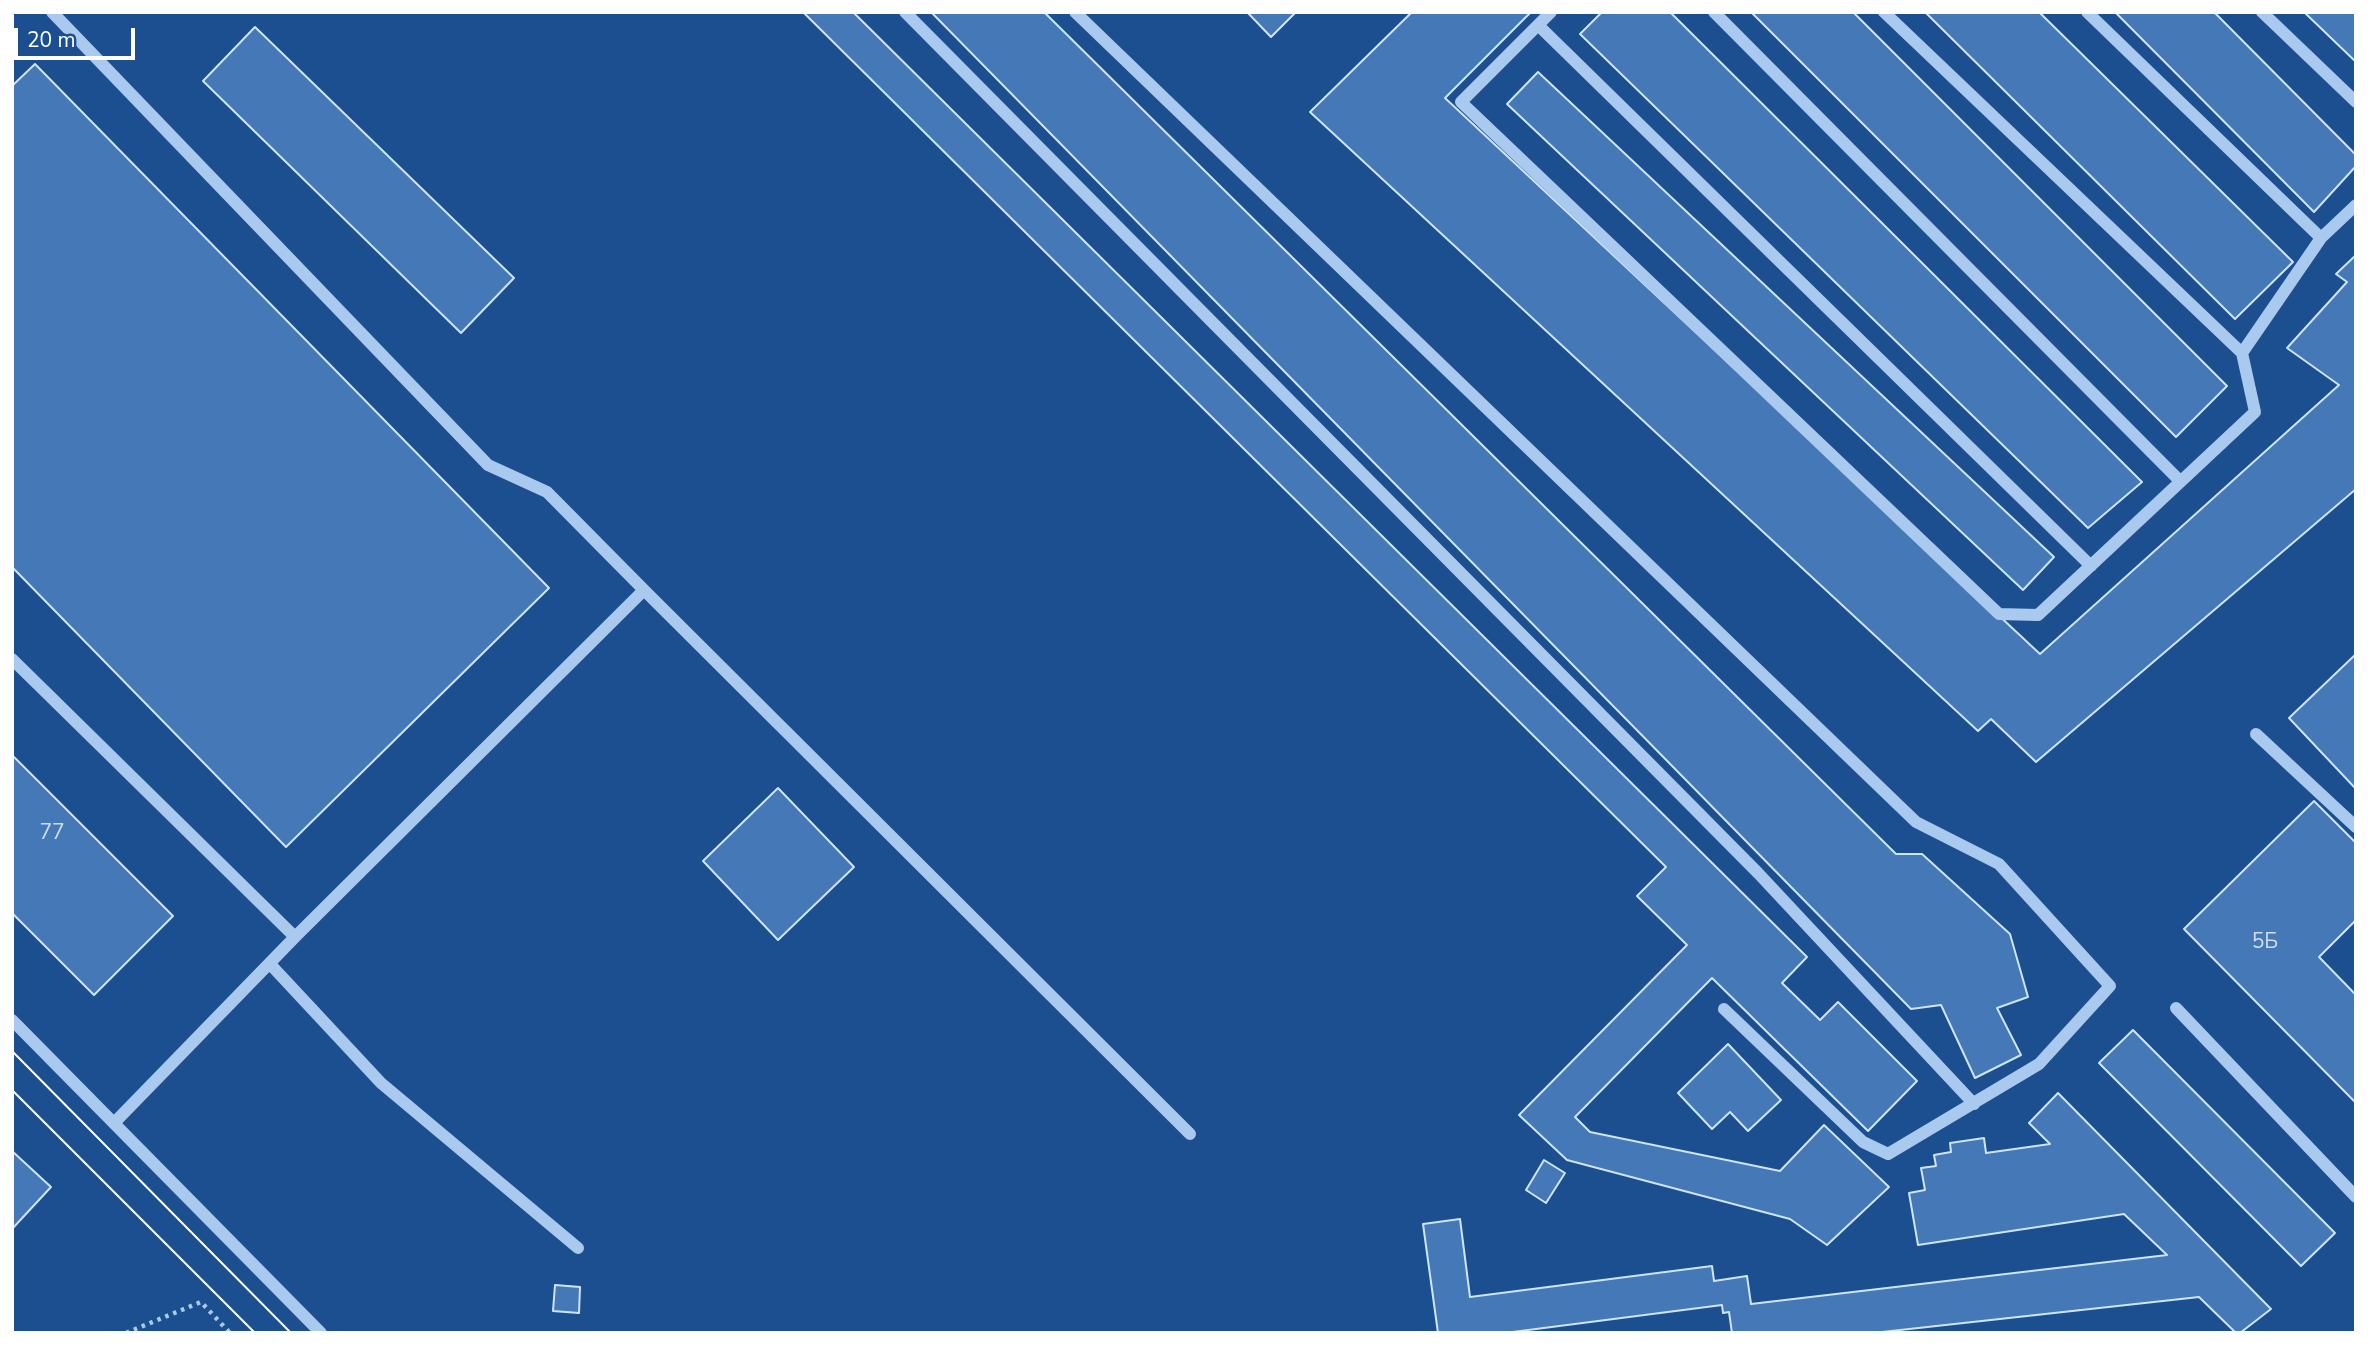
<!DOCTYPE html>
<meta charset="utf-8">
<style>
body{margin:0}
#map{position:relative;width:2368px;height:1345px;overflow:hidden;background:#1b4f8f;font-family:"Nunito Sans",sans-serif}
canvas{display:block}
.frame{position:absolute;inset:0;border:14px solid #fff;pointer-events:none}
.scale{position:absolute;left:14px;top:28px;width:121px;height:32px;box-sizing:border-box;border:4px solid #fff;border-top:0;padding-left:9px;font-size:21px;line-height:24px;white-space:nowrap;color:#fff;-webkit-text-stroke:5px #1b4f8f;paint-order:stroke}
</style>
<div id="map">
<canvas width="2368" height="1345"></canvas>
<div class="frame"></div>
<div class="scale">20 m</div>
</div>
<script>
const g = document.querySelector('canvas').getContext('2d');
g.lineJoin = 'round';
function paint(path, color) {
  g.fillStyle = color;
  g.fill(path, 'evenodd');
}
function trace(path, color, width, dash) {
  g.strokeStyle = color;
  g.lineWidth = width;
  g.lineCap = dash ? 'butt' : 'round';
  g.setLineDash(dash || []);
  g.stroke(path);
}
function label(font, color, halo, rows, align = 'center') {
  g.font = font + ' "Nunito Sans",sans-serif';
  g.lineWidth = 5;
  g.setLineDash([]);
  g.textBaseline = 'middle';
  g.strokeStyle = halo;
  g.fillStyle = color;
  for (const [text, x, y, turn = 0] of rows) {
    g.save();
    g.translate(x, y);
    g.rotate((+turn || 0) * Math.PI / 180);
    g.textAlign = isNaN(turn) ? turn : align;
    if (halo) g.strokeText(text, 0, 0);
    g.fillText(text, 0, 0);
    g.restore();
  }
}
const building = new Path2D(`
 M803 12H853L1807 957 1782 983 1820 1020 1838 1002 1917 1081 1868 1131 1712 978 1575 1117 1590 1132 1780 1171 1824 1125 1889 1187 1827 1245 1790 1219 1567 1160 1519 1115 1687 945 1637 896 1666 867Z
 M931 12H1044L1896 854H1922L2010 934 2028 997 1997 1008 2021 1055 1975 1078 1941 1005 1911 1009Z
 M1247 12H1296L1271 37Z
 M1412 12H1531L1445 98 2040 654 2339 385 2287 348 2347 282 2336 274 2356 255V489L2036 762 1991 719 1978 731 1310 112Z
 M1602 12H1670L2142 482 2088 528 1580 34Z
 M1751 12H1853L2227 386 2176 437Z
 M1925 12H2039L2293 262 2235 319Z
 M2115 12H2214L2356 155V166L2314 212Z
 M2304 12H2356V62Z
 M255 27 514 278 461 333 203 81Z
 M35 64 549 588 286 847 12 567V86Z
 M1538 72 2054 557 2023 590 1507 104Z
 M2356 654V789L2289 718Z
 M12 755 173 916 94 995 12 913Z
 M778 788 854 867 778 940 703 861Z
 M2314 801 2356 843V920L2319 957 2356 995V1103L2184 929Z
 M2133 1030 2335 1233 2301 1266 2099 1063Z
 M1728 1044 1781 1100 1748 1131 1730 1112 1712 1129 1678 1093Z
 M2058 1093 2271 1309 2240 1333H2236L2199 1297 1873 1333H1732L1729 1312 1723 1313 1722 1305 1505 1333H1438L1423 1224 1460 1219 1470 1297 1712 1266 1714 1281 1747 1276 1751 1304 2167 1255 2124 1214 1918 1245 1909 1193 1925 1190 1921 1168 1936 1166 1934 1155 1951 1152 1950 1143 1984 1138 1986 1153 2050 1144 2029 1123Z
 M12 1151 51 1187 12 1229Z
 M1544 1160 1565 1173 1546 1203 1526 1190Z
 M555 1285 580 1287 579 1313 553 1311Z`);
paint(building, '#4478b7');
trace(building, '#cfe3fa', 2);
trace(new Path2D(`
 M126 1333 201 1302 230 1333`), '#a9c9ee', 4.5, [3.5, 5]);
trace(new Path2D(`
 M905 12 1758 873 1974 1104
 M1075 12 1916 822 1999 864 2110 986 2039 1064 1888 1154 1863 1142 1724 1009
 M1551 12 1461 102 1999 614 2038 615 2255 412 2242 353
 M1714 12 2180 481
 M1884 12 2242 353 2321 238 2356 205
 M2087 12 2321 238
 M2262 12 2356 102
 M1538 25 2091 566
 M644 590 1190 1134
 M12 659 295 937 644 590 547 492 488 465 52 12
 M2256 734 2356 827
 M270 964 381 1083 578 1248
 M2176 1008 2356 1197
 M12 1020 321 1333
 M115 1122 295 937`), '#a9c9ee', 12);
trace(new Path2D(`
 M12 1051 291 1333
 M12 1090 255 1333`), '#fff', 2);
label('21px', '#d0dded', null, [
 ["77",52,834],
 ["5Б",2265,943]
]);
</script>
